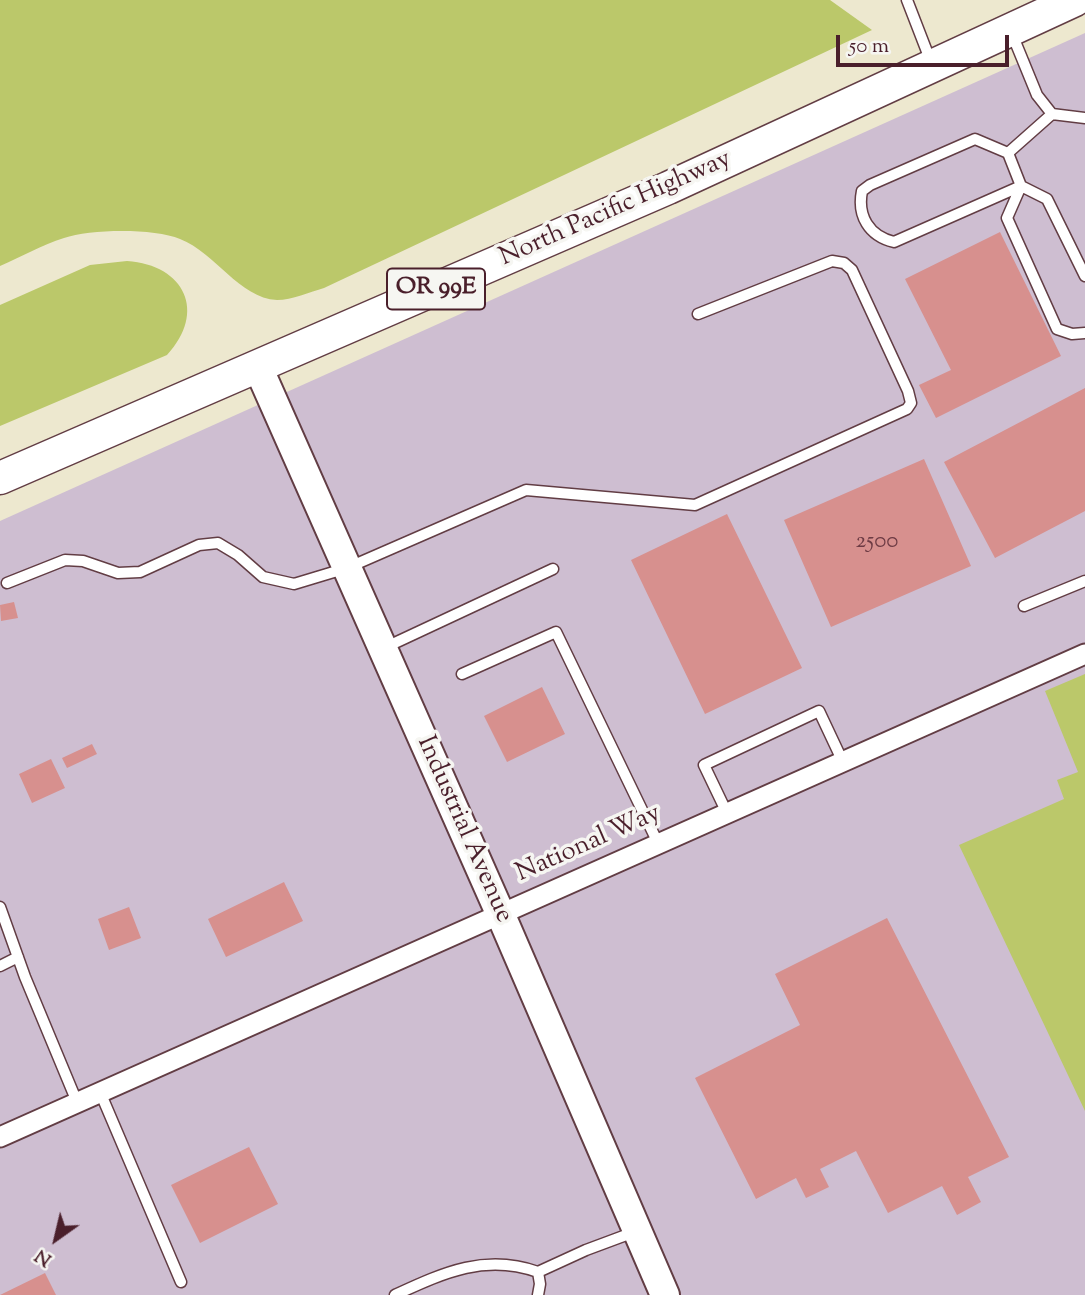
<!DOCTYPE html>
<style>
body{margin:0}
#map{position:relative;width:1085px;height:1295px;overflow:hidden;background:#ede8cf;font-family:"Sorts Mill Goudy",serif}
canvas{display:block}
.north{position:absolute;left:21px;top:1204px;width:70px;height:70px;-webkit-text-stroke:5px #f6f6f2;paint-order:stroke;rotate:214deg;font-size:19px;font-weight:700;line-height:28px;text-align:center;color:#4a1f2b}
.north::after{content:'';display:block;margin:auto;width:24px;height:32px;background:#4a1f2b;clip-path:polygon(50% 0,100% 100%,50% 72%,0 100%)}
.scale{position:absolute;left:836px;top:35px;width:173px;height:32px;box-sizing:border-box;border:4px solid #4a1f2b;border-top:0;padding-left:9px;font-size:21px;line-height:24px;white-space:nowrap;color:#4a1f2b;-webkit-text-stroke:5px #f6f6f2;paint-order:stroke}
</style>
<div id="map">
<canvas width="1085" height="1295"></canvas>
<div class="north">N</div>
<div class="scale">50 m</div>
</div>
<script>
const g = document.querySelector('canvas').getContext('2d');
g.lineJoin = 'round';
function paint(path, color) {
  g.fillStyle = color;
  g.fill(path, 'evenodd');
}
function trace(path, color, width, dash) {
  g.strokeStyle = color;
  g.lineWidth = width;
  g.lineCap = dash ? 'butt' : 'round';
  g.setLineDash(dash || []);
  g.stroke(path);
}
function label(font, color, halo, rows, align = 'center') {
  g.font = font + ' "Sorts Mill Goudy",serif';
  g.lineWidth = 7;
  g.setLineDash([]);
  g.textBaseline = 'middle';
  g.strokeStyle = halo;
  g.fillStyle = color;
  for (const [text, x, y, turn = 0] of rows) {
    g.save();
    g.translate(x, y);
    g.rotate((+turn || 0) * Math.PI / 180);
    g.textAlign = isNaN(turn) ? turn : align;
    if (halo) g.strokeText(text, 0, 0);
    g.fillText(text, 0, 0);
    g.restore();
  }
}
paint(new Path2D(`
 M1085 33V1295H0V521Z`), '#cebed1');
paint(new Path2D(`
 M0 0H830L872 30 324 288C310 292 292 300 277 300 239 298 216 253 180 239 154 228 90 229 64 238 42 245 21 257 0 266Z
 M127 261C185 265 207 312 167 355L0 426V305L90 265Z
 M1085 674V1111L959 845 1064 799 1057 780 1078 772 1045 691Z`), '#bbc86a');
paint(new Path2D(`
 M1000 232 1061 356 936 418 919 385 951 370 905 279Z
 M1085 388V511L995 558 944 462Z
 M924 459 971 566 831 627 784 520Z
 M727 514 802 668 705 714 631 560Z
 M14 602 18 618 1 621 0 605Z
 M542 687 565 734 507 762 484 716Z
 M92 744 97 754 67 768 62 758Z
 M51 759 65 788 32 803 19 774Z
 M284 882 303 921 226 957 208 919Z
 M129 907 141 938 109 950 98 919Z
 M887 918 1009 1157 968 1177 981 1202 957 1215 942 1186 888 1213 856 1151 820 1169 829 1187 806 1198 796 1178 756 1199 695 1078 800 1025 775 974Z
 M249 1147 278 1204 200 1243 171 1185Z
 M45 1273 56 1295H0Z`), '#d7908e');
const lane = new Path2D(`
 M907 0 931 62
 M1012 34 1037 95 1052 114 1085 118
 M1052 114 1008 153 1021 186 1047 199 1085 276
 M1008 153 975 139 870 185 862 191C857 216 869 236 894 242L1021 186
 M1021 186 1007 218 1057 329 1072 334 1085 333
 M7 583 65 560 83 561 118 573 140 572 199 545 218 543 238 555 263 577 294 584 347 568 526 490 695 505 907 409 911 403 908 391 852 270 844 263 832 261 698 314
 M1024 606 1085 581
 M384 648 553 569
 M462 674 556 632 658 843
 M727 813 704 765 819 711 843 762
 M0 907 25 977 77 1102
 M0 966 18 957
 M100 1092 181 1282
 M395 1295C443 1273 485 1253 538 1272L586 1250 637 1231
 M538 1295 540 1284 538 1272`);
const street = new Path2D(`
 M0 1137 1085 654`);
const secondary = new Path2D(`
 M258 367 500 913 665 1295`);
const primary = new Path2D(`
 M0 478 668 188 1075 0`);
trace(lane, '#623d44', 13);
trace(street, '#623d44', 23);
trace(secondary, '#623d44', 32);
trace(primary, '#623d44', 35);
trace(lane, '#fff', 10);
trace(street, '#fff', 19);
trace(secondary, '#fff', 28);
trace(primary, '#fff', 32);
label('23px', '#6d3b44', null, [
 ["2500",877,543]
]);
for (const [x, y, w] of [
 [436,289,98]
]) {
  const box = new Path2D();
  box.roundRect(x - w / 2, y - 20.5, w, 41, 5);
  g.fillStyle = '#f6f6f2';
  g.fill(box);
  trace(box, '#4a1f2b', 2);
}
label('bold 24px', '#4a1f2b', null, [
 ["OR 99E",436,289]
]);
label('26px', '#4a1f2b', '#f6f6f2', [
 ["North Pacific Highway",616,210,-24],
 ["Industrial Avenue",463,830,66],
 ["National Way",589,845,-24]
]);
</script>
